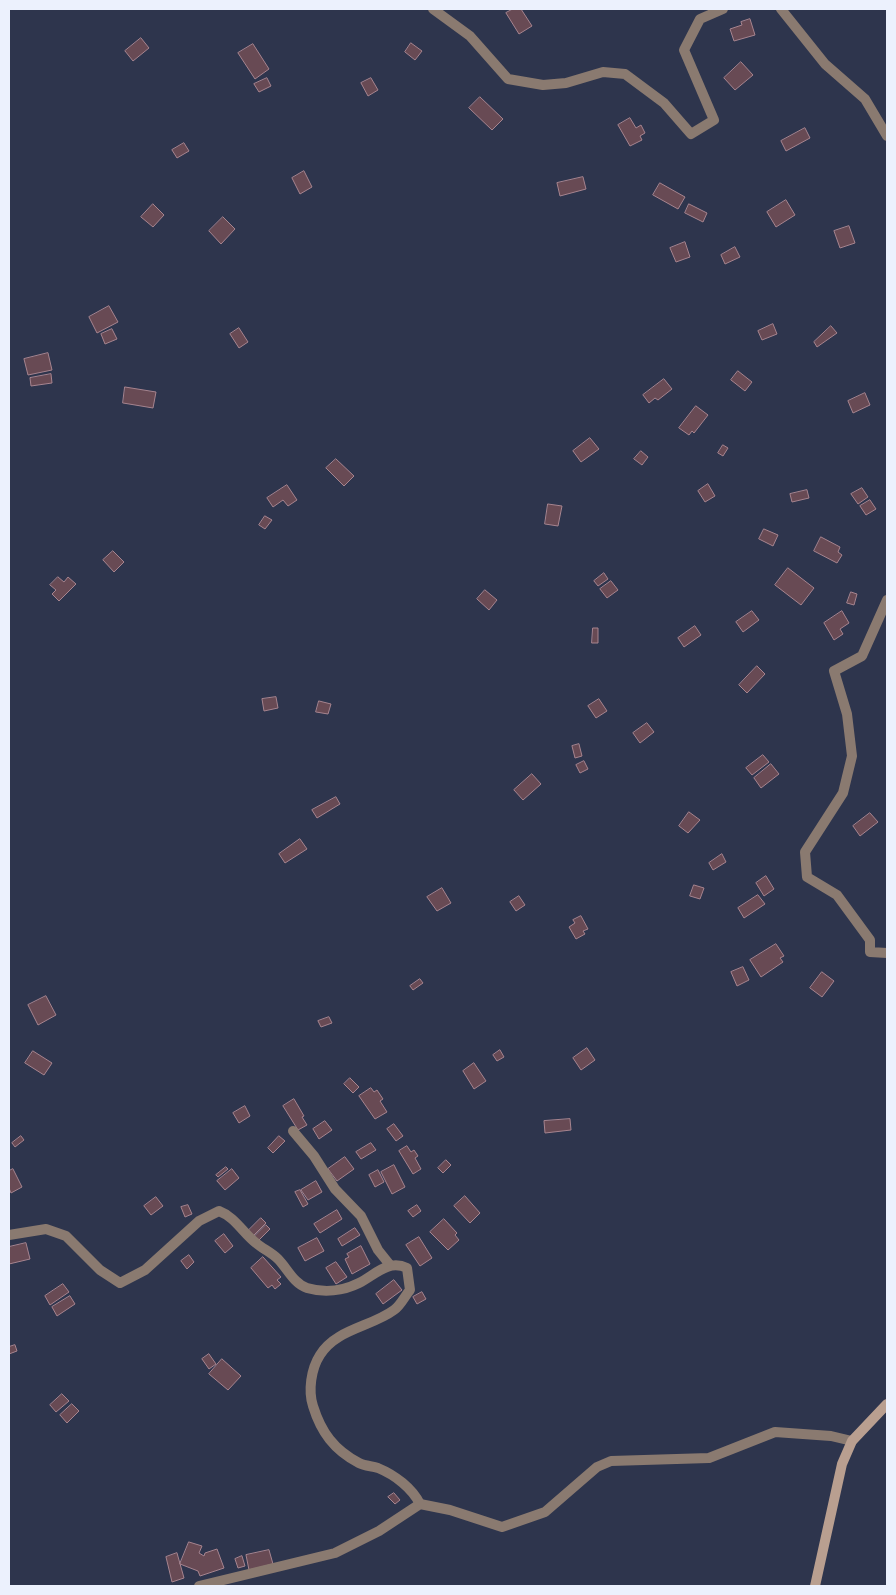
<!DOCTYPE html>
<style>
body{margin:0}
#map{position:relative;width:896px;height:1595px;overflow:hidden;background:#2e354d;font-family:"IBM Plex Serif",serif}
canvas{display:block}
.frame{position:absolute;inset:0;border:10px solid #ecf1fd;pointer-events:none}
</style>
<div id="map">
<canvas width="896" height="1595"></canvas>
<div class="frame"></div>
</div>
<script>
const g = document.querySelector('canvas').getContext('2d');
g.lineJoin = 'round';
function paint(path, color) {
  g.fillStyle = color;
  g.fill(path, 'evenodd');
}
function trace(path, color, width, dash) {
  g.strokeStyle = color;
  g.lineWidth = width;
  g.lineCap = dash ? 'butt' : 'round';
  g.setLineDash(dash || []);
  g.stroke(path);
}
const building = new Path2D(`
 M513 9H521L532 26 519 34 506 13Z
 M750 19 755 35 734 41 730 29 742 25 741 22Z
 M141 38 149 48 133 61 125 51Z
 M411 43 422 51 415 60 405 52Z
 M253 44 269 69 255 79 238 53Z
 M741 62 753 75 735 90 724 78Z
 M267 78 271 86 259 92 254 84Z
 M371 78 378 90 368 96 361 83Z
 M480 97 503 119 492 130 469 108Z
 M630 118 636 128 641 125 645 133 640 136 642 140 630 146 618 125Z
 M805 128 810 138 786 151 781 141Z
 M184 143 189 151 177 158 172 150Z
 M304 171 312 187 300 194 292 178Z
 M583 177 586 189 560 196 557 183Z
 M660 183 685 197 678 209 653 195Z
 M786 200 795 215 776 227 767 212Z
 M153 204 164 215 153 227 141 217Z
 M689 204 707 213 703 222 685 213Z
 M223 217 235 229 221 244 209 231Z
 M849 226 855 243 840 248 834 231Z
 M685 242 690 257 676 262 670 248Z
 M735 247 740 257 725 264 721 255Z
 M109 306 118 322 97 333 89 317Z
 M773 324 777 334 762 340 758 331Z
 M831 326 837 333 817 347 814 342Z
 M239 328 248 342 239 348 230 334Z
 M112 329 117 339 105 344 101 334Z
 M48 353 52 370 28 375 24 359Z
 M738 371 752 382 745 391 731 380Z
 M51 374 52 383 31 386 30 378Z
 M664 379 672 389 658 400 655 398 649 403 643 395Z
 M125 387 156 392 153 408 123 403Z
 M865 393 870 405 853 413 848 401Z
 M696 406 708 415 694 433 692 431 689 435 679 428Z
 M590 438 599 449 581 462 573 451Z
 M723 445 728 448 723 456 718 453Z
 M641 451 648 457 642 465 634 459Z
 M336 459 354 476 344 486 326 468Z
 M708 484 715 496 705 502 698 491Z
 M287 485 297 500 288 506 283 500 273 507 267 498Z
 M862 488 868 497 858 504 851 494Z
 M807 490 809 498 792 502 790 494Z
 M870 500 876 509 866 515 860 506Z
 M548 504 562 506 558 526 545 524Z
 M265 516 272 520 265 529 259 525Z
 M764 529 778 535 773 546 759 539Z
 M821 537 840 547 838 552 842 555 837 563 814 551Z
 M113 551 124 562 114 572 103 560Z
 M788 568 814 588 801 605 775 585Z
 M604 573 608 579 598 586 594 581Z
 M58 577 64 582 68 577 76 584 59 601 52 594 56 590 50 585Z
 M611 581 618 590 607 598 600 589Z
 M485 590 497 600 489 610 477 599Z
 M851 592 857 594 854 605 847 603Z
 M752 611 759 620 743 632 736 622Z
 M842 611 849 623 840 629 843 634 834 640 824 623Z
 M695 626 701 635 684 647 678 638Z
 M593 628H598V643H592Z
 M757 666 765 674 747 693 739 685Z
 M276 697 278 708 264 711 262 699Z
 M599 699 607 711 596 718 588 706Z
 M319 701 331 704 328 714 316 712Z
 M647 723 654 732 640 743 633 733Z
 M579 744 582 756 575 758 572 746Z
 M763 755 769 762 752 775 746 768Z
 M584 761 588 769 580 773 576 765Z
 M771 764 779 774 761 788 754 778Z
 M532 774 541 784 523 800 514 790Z
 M336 797 340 804 317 818 312 810Z
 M689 812 700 820 688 833 679 826Z
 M870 813 878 822 860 836 853 826Z
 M300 839 307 849 285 863 279 854Z
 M722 854 726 862 713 870 709 863Z
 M766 876 774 889 764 896 756 883Z
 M694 885 704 888 700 899 690 896Z
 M442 888 451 903 437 911 427 897Z
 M758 895 765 904 744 918 738 908Z
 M519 896 525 905 516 911 510 902Z
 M581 916 588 929 583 931 585 934 576 939 569 927 575 923 573 920Z
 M776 944 784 956 780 958 783 962 761 977 750 960Z
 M743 967 749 980 737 986 731 972Z
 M822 972 834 981 822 997 810 988Z
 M420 979 423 983 413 990 410 986Z
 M46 996 56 1015 38 1025 28 1005Z
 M329 1017 332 1023 321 1027 318 1021Z
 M587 1048 595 1060 581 1070 573 1058Z
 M500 1050 504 1057 497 1061 493 1055Z
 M33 1051 52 1063 44 1075 25 1063Z
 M474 1063 486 1081 474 1089 463 1071Z
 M350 1078 359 1087 353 1093 344 1084Z
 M371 1088 374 1092 377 1090 383 1099 380 1101 387 1112 375 1119 359 1096Z
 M294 1099 304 1116 302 1117 307 1125 298 1130 283 1106Z
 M245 1106 250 1116 239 1123 233 1113Z
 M570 1119 571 1130 545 1133 544 1121Z
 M325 1121 332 1130 319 1139 313 1129Z
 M394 1124 403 1136 396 1141 387 1129Z
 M21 1136 24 1140 15 1147 12 1143Z
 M279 1136 285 1141 273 1153 268 1148Z
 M371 1143 376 1150 361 1159 356 1152Z
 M407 1146 411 1152 414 1150 418 1156 415 1158 421 1169 413 1174 399 1151Z
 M345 1157 354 1169 337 1181 328 1169Z
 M446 1160 451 1165 443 1173 438 1168Z
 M394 1165 405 1187 392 1194 381 1172Z
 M226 1167 228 1169 218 1177 216 1175Z
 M13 1169 22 1187 11 1193 9 1188V1171Z
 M232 1169 239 1178 225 1190 217 1181Z
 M378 1170 384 1182 375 1187 369 1175Z
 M316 1181 322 1192 308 1200 301 1190Z
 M300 1190 308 1204 303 1207 295 1192Z
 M465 1196 480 1213 470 1223 454 1206Z
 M156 1197 163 1206 151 1215 144 1206Z
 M188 1205 192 1214 185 1217 181 1207Z
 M417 1205 421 1211 413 1217 408 1211Z
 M337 1210 342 1219 320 1233 314 1224Z
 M261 1218 266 1223 253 1236 248 1231Z
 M444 1219 457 1233 455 1235 459 1240 448 1250 430 1232Z
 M266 1225 270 1229 258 1241 254 1237Z
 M355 1228 360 1235 342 1246 338 1239Z
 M224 1234 233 1246 225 1253 215 1241Z
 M419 1237 432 1258 420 1266 406 1245Z
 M317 1238 324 1251 305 1261 298 1248Z
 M26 1243 30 1259 9 1264V1247Z
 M361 1246 370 1264 352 1274 345 1259 349 1257 347 1254Z
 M189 1255 194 1262 187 1269 181 1261Z
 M263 1257 281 1277 277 1280 281 1284 275 1289 272 1285 268 1288 251 1268Z
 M336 1262 347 1277 336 1284 326 1268Z
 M394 1280 402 1290 383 1304 376 1294Z
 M63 1284 69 1292 50 1305 45 1296Z
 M422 1292 426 1299 417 1304 413 1297Z
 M70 1296 75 1304 57 1316 52 1307Z
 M15 1345 17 1351 9 1354V1347Z
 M209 1354 216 1364 209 1369 202 1359Z
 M222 1359 241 1376 228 1390 209 1374Z
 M62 1394 69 1401 56 1412 50 1405Z
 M72 1404 79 1411 67 1423 60 1415Z
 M394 1493 400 1500 395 1504 388 1497Z
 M189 1542 202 1546 199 1553 204 1556 205 1553 217 1549 224 1568 200 1576 198 1571 180 1564Z
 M269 1550 273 1564 249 1570 246 1555Z
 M177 1553 184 1578 172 1582 166 1557Z
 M242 1556 245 1566 238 1568 235 1559Z`);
paint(building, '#684a54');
trace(building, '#a6848f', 1);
trace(new Path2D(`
 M433 9 470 36 508 79 543 85 566 83 603 72 625 74 664 103 691 134 714 120 684 50 700 19 723 9
 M781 9 825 64 865 99 887 136
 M887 600 862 656 834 671 847 714 852 756 843 793 805 852 807 877 837 895 870 940V952L887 953
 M293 1131 314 1156 335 1189 361 1216 378 1250 390 1265
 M9 1235 46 1229 66 1236 100 1270 120 1283 145 1270 199 1221 219 1211C235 1217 243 1233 256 1243 263 1249 271 1252 278 1259 287 1268 294 1284 307 1288 324 1293 343 1291 359 1283 375 1275 388 1259 407 1268L410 1290C404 1297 401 1305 394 1310 371 1327 336 1329 320 1355 311 1369 308 1391 313 1406 321 1432 334 1450 359 1463 365 1466 372 1466 378 1468 395 1475 412 1488 420 1504`), '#8a7a70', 10);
trace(new Path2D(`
 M199 1586 335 1553 379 1531 420 1504 450 1510 502 1527 545 1512 597 1467 611 1461 709 1458 775 1432 831 1436 852 1441`), '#8a7a70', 10);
trace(new Path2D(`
 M815 1586 842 1464 852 1441 887 1404`), '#b99f90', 10);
</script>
